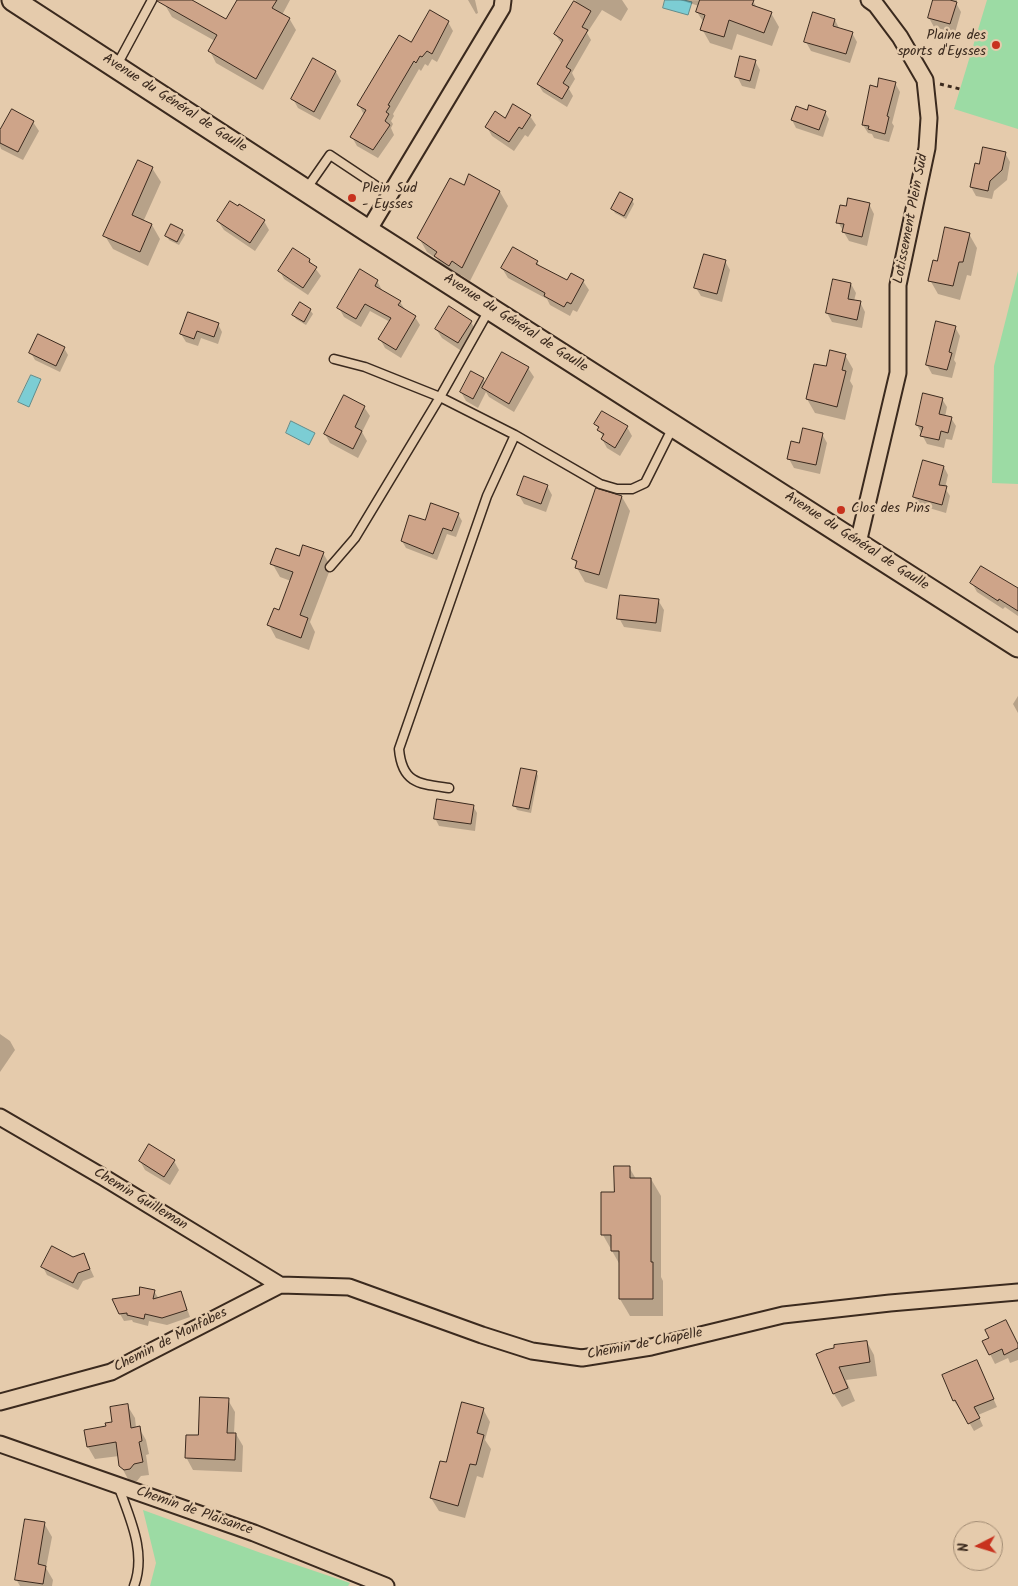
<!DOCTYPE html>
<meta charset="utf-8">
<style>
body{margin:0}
#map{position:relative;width:1018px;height:1586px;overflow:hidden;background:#e5cbac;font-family:Kalam,sans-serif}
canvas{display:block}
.north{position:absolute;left:953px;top:1521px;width:50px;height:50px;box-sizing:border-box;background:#e5cbac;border:1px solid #a18b73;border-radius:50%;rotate:265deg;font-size:14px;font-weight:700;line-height:20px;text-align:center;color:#3b2a1e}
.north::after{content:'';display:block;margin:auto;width:18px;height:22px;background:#c8321e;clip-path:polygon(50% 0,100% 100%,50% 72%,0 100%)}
</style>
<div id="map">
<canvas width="1018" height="1586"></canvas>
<div class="north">N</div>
</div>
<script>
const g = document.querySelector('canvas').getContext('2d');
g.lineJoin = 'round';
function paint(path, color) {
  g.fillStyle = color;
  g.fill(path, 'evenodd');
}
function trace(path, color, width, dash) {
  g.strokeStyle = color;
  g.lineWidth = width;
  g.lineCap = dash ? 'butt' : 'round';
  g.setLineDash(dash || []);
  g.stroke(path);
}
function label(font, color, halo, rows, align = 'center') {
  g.font = font + ' Kalam,sans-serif';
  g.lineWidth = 5;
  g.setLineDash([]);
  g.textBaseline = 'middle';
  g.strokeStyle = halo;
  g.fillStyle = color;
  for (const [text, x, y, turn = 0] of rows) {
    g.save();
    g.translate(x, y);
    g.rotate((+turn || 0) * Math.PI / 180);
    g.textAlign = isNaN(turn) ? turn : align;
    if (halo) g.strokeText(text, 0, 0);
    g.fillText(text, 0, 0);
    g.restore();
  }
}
paint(new Path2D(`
 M987 0H1018V129L954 109Z
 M1018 271V484L992 483 994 366Z
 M143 1510 261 1553 350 1583 348 1586H150L156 1563Z`), '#9cdba4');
const water = new Path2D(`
 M665 0H684L692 2 688 15 663 8Z
 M31 375 41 379 29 407 18 402Z
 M291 421 315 433 309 445 286 433Z`);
paint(water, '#7ccdd4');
trace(water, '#628c8b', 1);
paint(new Path2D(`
 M168 0H189L226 21 238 0H290L282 15 289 18 296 30 263 90 216 63 210 51 215 41 172 17 165 5Z
 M468 0H475L478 13 476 14Z
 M576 0H622L628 9 621 21 602 10 587 33 591 40 572 73 575 79 569 89 573 96 567 107 543 92 538 84 562 44 555 34Z
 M680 0 753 1 757 8 771 13 779 27 772 46 737 34 732 50 710 43 702 29 704 23 697 12 699 6Z
 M933 0H957L956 3 961 12 955 33 934 27 929 18Z
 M814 14 835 20 840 30 852 33 857 42 850 63 811 51 806 42Z
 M448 22 453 31 437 62 432 59 428 66 425 64 421 71 419 69 393 114 394 116 391 121 393 124 391 128 394 135 378 158 357 146 352 137 364 115 359 105 412 44Z
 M755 61 760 70 755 89 742 86 737 76Z
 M336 72 341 81 320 120 298 108 293 99Z
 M895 83 900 92 892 123 894 126 889 142 874 138 872 134 868 133 863 125 878 88Z
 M514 105 530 116 536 125 528 137 525 135 514 151 492 136 487 127 505 119Z
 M808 112H825L829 119 823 137 796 128 792 120Z
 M33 122 39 131 23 160 1 149 0 146V133Z
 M1005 153 1010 162 1007 180 994 191 992 199 976 196 971 187 980 165Z
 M139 162 152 168 161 182 143 222 152 225 160 239 148 266 113 249 105 236Z
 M464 187 500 192 508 206 470 281 461 275 457 279 444 270 437 259 427 252 419 238Z
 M632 200 634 204 626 219 615 213 613 209Z
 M869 204 874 214 867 246 849 241 838 222 847 208Z
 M218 221H264L269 230 255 251 224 230Z
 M182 231 185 235 179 245 169 240 167 236Z
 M969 234 977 248 971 276 967 275 960 300 938 294 930 280 938 262Z
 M309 260 321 276 308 295 284 279 280 271Z
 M725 261 730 270 722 302 701 296 696 288Z
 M537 262 540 267 567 282 583 281 589 290 577 312 573 310 570 316 550 305 547 299 508 278 502 268Z
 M360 271 377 281 382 290V291L400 302 406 311 415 317 420 325 401 358 385 348 380 339 390 322 370 311 361 327 344 317 339 308Z
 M851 284 856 293 854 301 860 302 865 312 862 328 832 322 827 313Z
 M310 310 313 314 306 325 296 319 294 315Z
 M471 322 476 331 463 352 442 338 436 329Z
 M218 324 222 332 218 344 201 338 198 346 186 342 181 334Z
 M955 327 960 336 954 360 956 363 952 378 932 374 927 365Z
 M64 348 68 355 60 372 35 360 31 353Z
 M845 355 853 369 850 381 853 386 845 420 815 413 807 399 827 368Z
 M528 368 534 377 514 412 489 397 486 392 478 408 466 401 461 392 483 379 486 384Z
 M942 399 947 407 945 417 951 418 956 426 952 440 946 439 944 448 927 444 917 425Z
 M364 407 370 416 362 432 367 441 358 458 330 443 325 434Z
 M596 424 627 427 632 436 620 456 607 448 602 439 603 437Z
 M822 434 827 443 820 474 794 468 789 459 800 444Z
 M944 467 948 475 945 488 950 496 946 513 919 505 914 497Z
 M547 486 552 495 546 512 524 504 519 495Z
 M596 490 622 497 630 511 607 589 585 582 577 568V565L574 559Z
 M458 514 462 521 456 537 447 534 437 560 406 548 402 541 426 522Z
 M323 553 331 567 310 622 315 632 309 650 276 638 269 625 280 611 291 581 280 577 272 563Z
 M972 583 1018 589V616L1005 607 1003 609 977 592Z
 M658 600 664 610 661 632 624 627 619 618Z
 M1018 696V713L1013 704Z
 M536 772 538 776 531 813 517 810 515 806Z
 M473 806 477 813 475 831 439 826 435 818Z
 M0 1034 10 1041 15 1050 0 1072Z
 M140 1161H174L179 1170 170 1185 145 1170Z
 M629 1167 636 1179H651L661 1196V1277L663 1281V1316H630L620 1299V1265L603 1235 615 1193Z
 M84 1255 94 1277 83 1281 78 1290 47 1275 43 1267Z
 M154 1291 159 1299 180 1292 184 1300 190 1317 167 1325 149 1321 148 1326 133 1322 132 1320 124 1321 120 1314 140 1296Z
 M867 1342 874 1355 877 1376 846 1380 855 1401 842 1407 834 1394 817 1354Z
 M984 1342 1018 1345V1360L1010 1363 1008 1358 995 1364Z
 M977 1361 997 1407 978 1415 983 1426 974 1431 961 1408H959L954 1401 943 1376Z
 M228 1400 235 1412 234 1434H236L243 1446 242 1472 193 1470 186 1457 199 1437Z
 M127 1405 135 1418 136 1428H139L146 1440 149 1454 146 1455 149 1475 141 1476 137 1481 132 1482 128 1479 121 1466 119 1456 95 1459 88 1447 107 1427 113 1423Z
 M483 1409 490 1422 485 1440 491 1449 483 1478 477 1476 465 1518 439 1511 431 1498 447 1464Z
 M44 1523 52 1537 46 1568 53 1580 52 1586H20L16 1579Z`), '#0003');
const building = new Path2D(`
 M158 0H192L226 19 237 0H277L272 8 290 18 256 79 208 51 217 35 157 1Z
 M700 0H754L752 5 772 12 764 33 729 20 724 37 700 30 705 15 696 12Z
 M933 0H950L957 2 950 24 928 18Z
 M574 1 591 11 582 27 588 30 566 67 571 70 563 83 569 87 562 99 537 84 563 40 554 34Z
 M430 10 449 21 432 54 427 51 422 57 420 56 416 63 414 61 388 105 390 106 386 112 389 114 385 121 390 125 373 150 350 137 366 110 357 105 399 35 411 42Z
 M813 12 835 19 833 26 853 32 846 54 804 42Z
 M740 56 756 60 750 81 735 77Z
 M313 58 336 71 314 112 291 99Z
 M879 78 896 82 887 116 889 117 885 134 868 129 869 126 862 125 870 85 877 87Z
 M513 104 531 115 522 129 519 127 509 142 485 127 495 111 505 118Z
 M809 105 826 111 819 130 791 120 796 106 807 110Z
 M12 109 34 121 18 152 0 143V130Z
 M983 147 1006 152 1002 170 990 181 988 191 970 187 975 163 979 164Z
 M138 160 153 167 132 215 152 224 140 252 103 236Z
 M469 174 500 191 462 268 452 261 449 266 434 256 437 252 417 238 450 178 464 185Z
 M620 192 633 199 624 216 611 209Z
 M848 198 870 203 862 237 842 232 844 224 836 223 840 205 846 206Z
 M230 201 238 206 239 204 265 220 250 243 217 221Z
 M171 224 183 230 177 242 165 236Z
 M945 227 970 233 963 262H959L953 286 928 281 933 260 937 261Z
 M513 247 538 261 536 264 567 280 571 273 584 280 571 304 567 302 564 307 544 296 545 293 501 268Z
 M293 248 310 259 309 262 317 267 303 288 278 271Z
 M704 254 726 260 717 294 694 288Z
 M360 269 378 280 375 286 401 301 398 305 416 316 396 350 378 339 391 318 365 304 356 319 337 308Z
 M833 279 851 283 848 299 861 301 857 320 826 313Z
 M300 302 311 309 304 322 292 315Z
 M449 306 472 321 458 343 435 329Z
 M188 312 219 323 214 337 197 331 194 339 180 334Z
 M936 321 956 326 949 352 952 353 947 370 926 365Z
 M38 334 65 347 56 366 29 353Z
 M830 350 846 354 842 370 846 371 837 407 806 399 814 364 826 366Z
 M502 352 529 367 509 404 482 388Z
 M471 371 484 378 473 399 460 392Z
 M923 393 943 398 939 414 952 417 948 433 941 431 939 440 920 436 923 427 916 425Z
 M344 395 365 406 355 427 362 431 353 449 324 434Z
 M602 411 628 426 615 448 601 439 604 434 597 430 599 427 594 424Z
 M803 428 823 433 816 465 787 459 791 441 799 443Z
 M923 460 944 466 939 485 947 486 942 505 913 497Z
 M524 476 548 485 541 504 517 495Z
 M596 488 622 496 599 575 575 568 577 561 572 559Z
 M431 503 459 513 452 531 443 528 433 554 401 541 409 515 425 520Z
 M303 545 324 552 300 615 308 618 301 638 267 625 274 608 279 610 293 572 270 564 276 548 299 556Z
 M981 566 1018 588V611L999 599 998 601 970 583Z
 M620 595 659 599 656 623 617 619Z
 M521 768 537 771 529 809 513 806Z
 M437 799 474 805 471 824 434 819Z
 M149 1144 175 1160 164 1177 139 1161Z
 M614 1166H630V1178H651V1262H653V1299H619V1251H611V1235H601V1192H614Z
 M52 1246 73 1257 84 1253 90 1269 78 1273 73 1283 41 1267Z
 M140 1287 155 1290 153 1299 181 1291 187 1310 162 1318 145 1314 144 1319 127 1315V1313L119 1314 112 1299 139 1295Z
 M1006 1320 1018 1344V1348L1004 1355 1002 1349 989 1355 982 1341 989 1338 985 1330Z
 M867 1341 870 1362 839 1367 848 1388 833 1394 816 1354 825 1350 834 1348V1345Z
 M977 1360 994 1399 974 1407 980 1418 968 1424 955 1400 953 1401 942 1375Z
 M200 1397 229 1398 227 1433H236L235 1460 185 1458 186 1435H198Z
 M462 1402 484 1408 477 1433 484 1435 476 1465 470 1464 458 1506 430 1498 440 1461 446 1462Z
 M128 1404 131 1428 140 1426 142 1441 139 1442 143 1462 134 1464 130 1469 124 1470 119 1466 116 1442 87 1447 84 1430 106 1426 105 1423 112 1422 110 1407Z
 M25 1519 45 1522 38 1564 46 1566 43 1584 15 1580Z`);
paint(building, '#cea489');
trace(building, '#3b2a1e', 1);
const lane = new Path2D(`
 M117 65 152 0
 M307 188 330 155 390 195
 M334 359 365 367 440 397 515 435 600 484 617 489H632L645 483 673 427
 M330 567 355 538 440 397 489 310
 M449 788C420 784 402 784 399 749L487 496 515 435
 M118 1485C129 1517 147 1552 134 1586`);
const street = new Path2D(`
 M368 231 502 8 503 0
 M858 543 898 373V285L927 148 929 118 925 80 900 37 876 5 869 0
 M0 1117 103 1177 280 1285
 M0 1402 111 1372 280 1285 349 1287 482 1335 532 1351 582 1358 651 1347 783 1315 890 1303 1018 1292
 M0 1444 254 1533 386 1586`);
const secondary = new Path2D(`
 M13 0 368 231 1018 646`);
trace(lane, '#3b2a1e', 11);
trace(street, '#3b2a1e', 19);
trace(secondary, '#3b2a1e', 25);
trace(new Path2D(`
 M940 84 960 89`), '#3b2a1e', 3, [4, 4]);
trace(lane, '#e5cbac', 8);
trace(street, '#e5cbac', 15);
trace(secondary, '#e5cbac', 21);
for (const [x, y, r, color] of [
 [996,45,5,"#c8321e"],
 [352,198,5,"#c8321e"],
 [841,510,5,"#c8321e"]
]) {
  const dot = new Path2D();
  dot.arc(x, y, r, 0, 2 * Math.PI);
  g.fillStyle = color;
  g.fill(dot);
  trace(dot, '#e5cbac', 2);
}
label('14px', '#3b2a1e', '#e5cbac', [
 ["Plaine des",986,37,"right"],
 ["sports d'Eysses",986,53,"right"],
 ["Plein Sud",362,190],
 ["- Eysses",362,206],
 ["Clos des Pins",851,510]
], 'left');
label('14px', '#3b2a1e', '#e5cbac', [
 ["Avenue du Général de Gaulle",174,104,33],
 ["Lotissement Plein Sud",912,219,-79],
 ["Avenue du Général de Gaulle",515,324,33],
 ["Avenue du Général de Gaulle",856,542,33],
 ["Chemin Guilleman",140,1200,31],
 ["Chemin de Monfabes",171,1341,-27],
 ["Chemin de Chapelle",645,1345,-11],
 ["Chemin de Plaisance",194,1512,19]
]);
</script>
